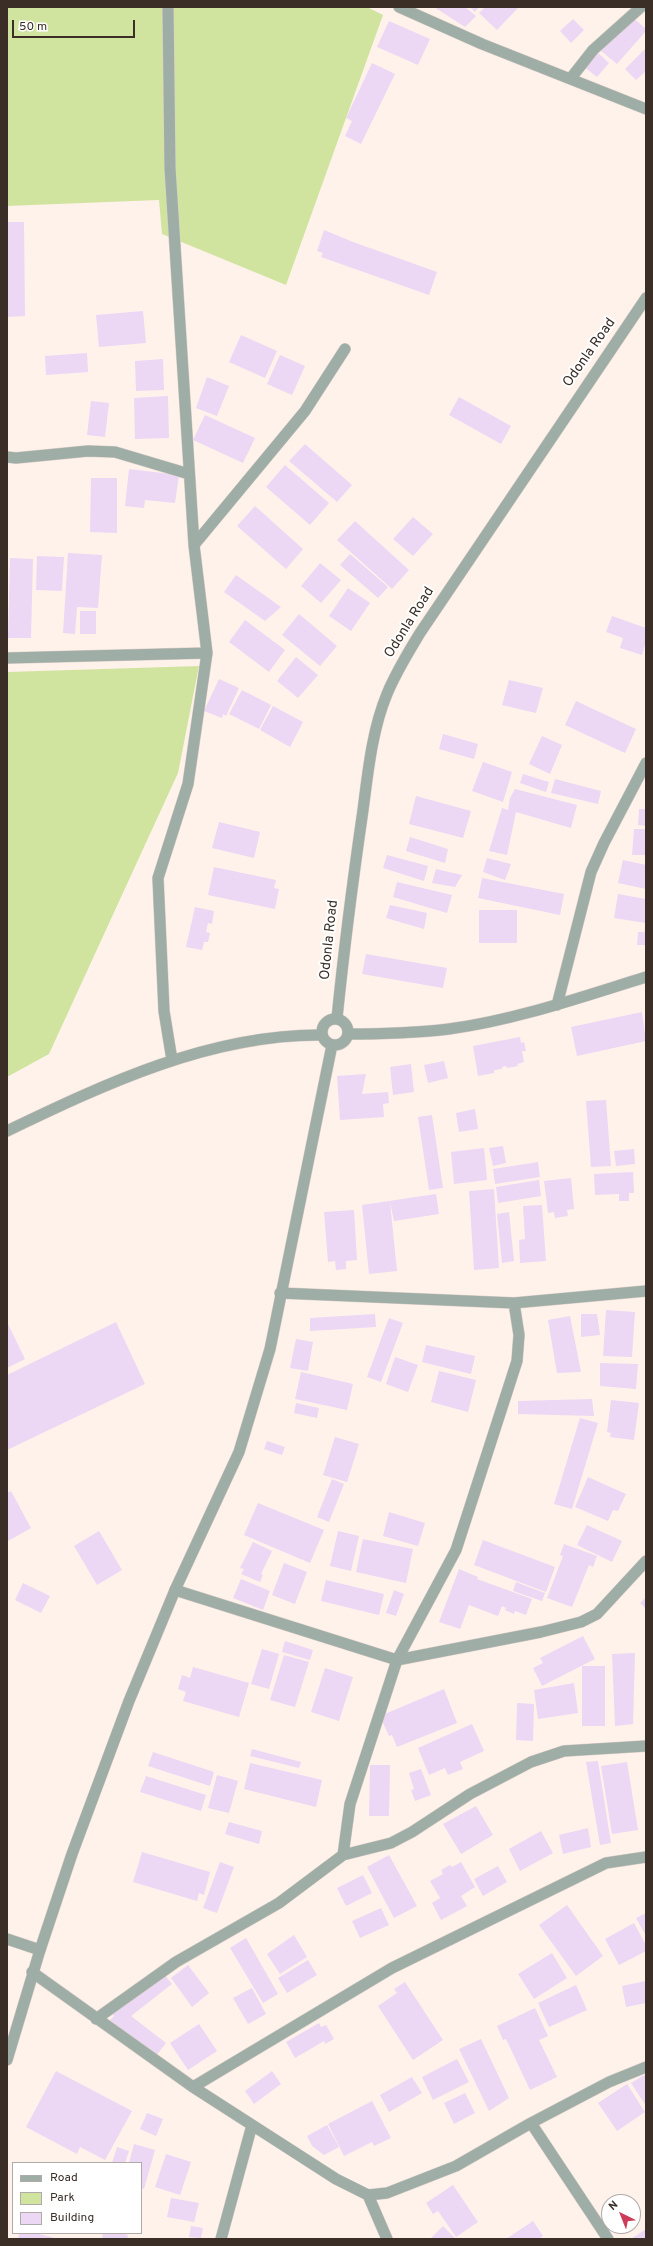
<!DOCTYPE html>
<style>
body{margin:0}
#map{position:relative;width:653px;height:2246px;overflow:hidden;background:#fff2eb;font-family:Overpass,sans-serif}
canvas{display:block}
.frame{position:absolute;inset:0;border:8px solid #3a2e27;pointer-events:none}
.legend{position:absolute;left:12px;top:2162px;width:130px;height:72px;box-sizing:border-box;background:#fff;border:1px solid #b0aba9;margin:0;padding:5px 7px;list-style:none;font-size:12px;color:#3a2e27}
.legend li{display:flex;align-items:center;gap:8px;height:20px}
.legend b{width:20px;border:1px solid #b0aba9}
.north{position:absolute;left:601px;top:2194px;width:40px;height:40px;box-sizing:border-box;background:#fff;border:1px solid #b0aba9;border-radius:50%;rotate:317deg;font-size:11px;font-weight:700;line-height:16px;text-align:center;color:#3a2e27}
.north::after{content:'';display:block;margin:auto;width:14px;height:18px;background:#cd3d5a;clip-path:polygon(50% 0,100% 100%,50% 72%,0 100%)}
.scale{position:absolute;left:12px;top:20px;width:123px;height:18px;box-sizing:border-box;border:2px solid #3a2e27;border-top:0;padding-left:5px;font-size:12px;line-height:14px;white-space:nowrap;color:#3a2e27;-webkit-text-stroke:3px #fff;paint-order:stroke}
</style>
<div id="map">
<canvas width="653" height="2246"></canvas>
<div class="frame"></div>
<ul class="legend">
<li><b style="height:5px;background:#9fada7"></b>Road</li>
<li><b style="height:11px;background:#d1e49f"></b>Park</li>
<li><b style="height:11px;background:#ecd7f5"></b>Building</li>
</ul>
<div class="north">N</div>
<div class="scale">50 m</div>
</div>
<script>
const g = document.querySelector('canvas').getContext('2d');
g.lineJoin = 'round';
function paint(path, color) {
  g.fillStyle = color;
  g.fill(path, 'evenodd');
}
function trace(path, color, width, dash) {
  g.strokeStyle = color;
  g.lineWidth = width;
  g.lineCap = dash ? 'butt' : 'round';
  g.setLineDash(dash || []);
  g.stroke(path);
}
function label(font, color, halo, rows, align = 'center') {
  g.font = font + ' Overpass,sans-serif';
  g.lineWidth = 4;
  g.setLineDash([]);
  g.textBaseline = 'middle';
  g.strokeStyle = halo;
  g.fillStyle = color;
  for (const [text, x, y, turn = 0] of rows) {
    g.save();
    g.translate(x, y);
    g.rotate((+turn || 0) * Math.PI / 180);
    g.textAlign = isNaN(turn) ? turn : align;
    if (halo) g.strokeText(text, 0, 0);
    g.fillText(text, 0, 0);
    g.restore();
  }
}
paint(new Path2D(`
 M7 7H367L383 15 286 285 162 234 159 200 7 206Z
 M199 666 178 773 49 1054 7 1077V672Z`), '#d1e49f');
paint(new Path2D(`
 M434 7H465L476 16 465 27Z
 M470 7H479L475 12Z
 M485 7H519L497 30 479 13Z
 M631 16 646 29V31L617 64 601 51Z
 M573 19 584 30 571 43 560 31Z
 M389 21 430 39 418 65 377 47Z
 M646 48V71L636 80 625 69Z
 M597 52 609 63 597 77 584 67Z
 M372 63 395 74 361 144 345 136 352 121 346 118Z
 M7 222H24L25 316 7 317Z
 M324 230 353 242 437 272 429 295 321 257 323 253 317 251Z
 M143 311 146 343 99 347 96 315Z
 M241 335 277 351 265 378 229 362Z
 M87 353 88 372 46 375 45 356Z
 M280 355 305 366 292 395 267 384Z
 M163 359 164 390 136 391 135 361Z
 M207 377 229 386 217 416 196 408Z
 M168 396 169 438 135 439 134 398Z
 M459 397 511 426 501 444 449 415Z
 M91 401 109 403 105 437 87 435Z
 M205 415 255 438 243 463 193 440Z
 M305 444 352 485 337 502 289 461Z
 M285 465 329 503 310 525 266 487Z
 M129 469 179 475 175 503 145 500 144 508 125 506Z
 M91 478H117V533L90 532Z
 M255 506 303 549 286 569 237 526Z
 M413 517 433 534 413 556 393 539Z
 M355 521 409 570 392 589 337 540Z
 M68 553 102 555 98 608 77 607 75 634 63 633Z
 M350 554 388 587 378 598 340 565Z
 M37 556 64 557 62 591 36 590Z
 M10 558 33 559 31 638H8Z
 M320 563 341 580 321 603 301 586Z
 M236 575 281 607 265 621 224 592Z
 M348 588 370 603 351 631 329 616Z
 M80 611H96V634H80Z
 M299 614 337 646 320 666 282 635Z
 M612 616 646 628V641L642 655 620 648 623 638 606 632Z
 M245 620 285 650 269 672 229 642Z
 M296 657 318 675 298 698 277 681Z
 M219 679 239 688 226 716 223 714 222 718 204 711Z
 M509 680 543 688 536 713 502 705Z
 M242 690 271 705 259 729 229 714Z
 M576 701 636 729 625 753 565 725Z
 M273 706 303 722 290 747 260 730Z
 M443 734 478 744 474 759 439 749Z
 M542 736 562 745 550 774 529 764Z
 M483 762 512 772 503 802 472 791Z
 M523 774 549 782 546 792 520 783Z
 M555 779 601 791 598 804 551 793Z
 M515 789 577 805 571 828 516 812 507 855 489 851 502 808 508 810 510 798Z
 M416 796 471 811 463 838 409 824Z
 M639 809H646V826L638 825Z
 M219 822 260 832 254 858 212 848Z
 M634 829H646V855H632Z
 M410 837 448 849 445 863 406 851Z
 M387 855 428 866 424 881 383 868Z
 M487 858 511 864 505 880 483 872Z
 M623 860 646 865V889L618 883Z
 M214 867 276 880 274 888 279 889 275 909 208 895Z
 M436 869 462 875 455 887 432 883Z
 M482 878 564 894 560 915 478 898Z
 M397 882 452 895 447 913 393 897Z
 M618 894 646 899V923L614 918Z
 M390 905 427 913 424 929 386 918Z
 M195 907 214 911 212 924 208 923 206 932 210 933 208 942H204L202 950 186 947Z
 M479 910H517V943H479Z
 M644 926 646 945H637L638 932H644Z
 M366 954 447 968 443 988 362 974Z
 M642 1012 646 1041 577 1056 571 1027Z
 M520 1037 521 1043 524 1042 526 1051H522L524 1062 517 1064 518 1066 507 1068 506 1066 502 1067V1069L494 1070V1073L478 1076 473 1046Z
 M444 1061 448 1078 428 1083 424 1065Z
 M411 1064 414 1092 393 1095 390 1067Z
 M366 1074 362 1094 388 1092 389 1103 383 1104 384 1117 340 1120 337 1076Z
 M606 1100 611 1166 591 1167 586 1101Z
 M475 1109 478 1129 459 1132 456 1113Z
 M432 1115 443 1188 429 1190 418 1117Z
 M503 1146 506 1163 493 1166 489 1148Z
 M484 1148 487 1180 454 1184 451 1152Z
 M634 1149 635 1164 616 1166 614 1151Z
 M538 1162 540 1177 495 1184 493 1169Z
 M633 1172 634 1193H629V1201H619V1194L595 1195 594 1174Z
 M571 1178 574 1209 567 1210 568 1216 555 1218 554 1212 548 1213 544 1181Z
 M539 1180 541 1196 498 1203 496 1187Z
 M494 1189 499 1268 474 1270 469 1191Z
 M436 1194 439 1214 394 1221 390 1202 397 1271 369 1274 362 1205Z
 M542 1205 546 1261 520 1263 519 1240 525 1239 523 1206Z
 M354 1210 357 1260 346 1261V1269L336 1270 335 1261 328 1262 324 1212Z
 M509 1212 514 1261 502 1263 497 1214Z
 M606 1310 635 1312 632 1357 603 1356Z
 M375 1314 376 1327 310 1331V1318Z
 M581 1314H597L600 1335 581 1337Z
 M570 1316 581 1372 557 1373 548 1320Z
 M389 1318 403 1323 381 1382 367 1377Z
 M7 1322 25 1359 7 1368Z
 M116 1322 145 1384 7 1450V1375Z
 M296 1339 313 1342 308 1371 290 1368Z
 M426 1345 475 1356 471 1374 422 1362Z
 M395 1357 418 1365 408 1392 386 1384Z
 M600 1363 638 1364 636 1389 600 1386Z
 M439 1371 476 1380 468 1412 431 1402Z
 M301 1372 353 1384 347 1410 295 1399Z
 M592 1399 594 1416 518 1414V1401Z
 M611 1400 639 1403 634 1440 610 1437 611 1433 607 1432Z
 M296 1403 319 1408 317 1418 294 1413Z
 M580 1418 598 1423 572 1509 554 1504Z
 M335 1437 359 1444 347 1482 323 1475Z
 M267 1441 285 1447 282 1455 264 1449Z
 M588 1477 626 1494 618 1511 613 1510 608 1521 575 1507Z
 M332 1479 344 1484 329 1522 317 1517Z
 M11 1491 31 1528 8 1541 7 1493Z
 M258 1503 324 1530 310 1563 244 1535Z
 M389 1512 425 1523 418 1546 383 1536Z
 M587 1525 622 1541 612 1562 577 1545Z
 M99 1531 122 1570 97 1585 74 1546Z
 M338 1531 359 1536 351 1571 330 1566Z
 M363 1539 413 1549 406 1583 356 1572Z
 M483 1540 555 1567 546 1592 474 1565Z
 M253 1542 272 1551 261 1574 263 1575 260 1582 241 1574 244 1569 240 1568Z
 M564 1544 597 1556 593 1567 589 1565 572 1607 547 1598 563 1556 560 1555Z
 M284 1563 307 1572 295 1604 272 1595Z
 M459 1569 478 1577 477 1579 532 1599 526 1615 515 1611 514 1614 505 1610 506 1608 502 1606 498 1616 469 1605 460 1629 439 1622Z
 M241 1579 270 1591 263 1610 233 1598Z
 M326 1580 384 1594 379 1615 321 1601Z
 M516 1582 545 1593 542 1601 513 1591Z
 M23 1583 50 1596 41 1613 15 1600Z
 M394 1590 404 1594 396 1616 386 1613Z
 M646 1597V1609L640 1603Z
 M583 1636 595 1659 542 1686 533 1668 543 1663 540 1658Z
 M285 1641 313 1650 310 1660 282 1652Z
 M262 1649 279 1654 269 1689 251 1684Z
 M635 1653 633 1724 615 1726 612 1654Z
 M284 1655 309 1662 295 1707 270 1700Z
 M582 1666H605V1726H582Z
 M193 1667 249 1683 239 1717 183 1701 186 1692 178 1689 182 1675 190 1678Z
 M325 1668 353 1677 339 1721 311 1712Z
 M574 1683 578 1713 538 1719 534 1690Z
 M444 1689 457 1723 397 1747 392 1735 389 1736 380 1716Z
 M517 1703 534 1704 533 1741 516 1740Z
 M472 1724 484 1751 460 1762 463 1769 448 1775 445 1768 429 1775 418 1748Z
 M252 1749 301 1762 299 1768 250 1756Z
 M153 1752 214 1772 210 1786 148 1766Z
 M598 1761 611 1843 600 1845 586 1762Z
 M627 1762 638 1830 612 1834 601 1766Z
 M250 1763 322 1780 316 1807 244 1789Z
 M370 1765H390L389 1816H369Z
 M421 1769 431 1795 415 1801 411 1790 414 1789 409 1773Z
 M217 1775 238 1781 229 1813 208 1808Z
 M146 1776 206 1795 201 1811 140 1792Z
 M476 1806 493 1835 461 1854 443 1824Z
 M229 1822 262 1831 259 1844 225 1834Z
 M588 1828 591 1847 563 1854 559 1835Z
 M541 1831 553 1853 520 1871 509 1849Z
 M142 1852 210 1872 204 1895 199 1893 197 1901 133 1882Z
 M389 1855 417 1906 394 1918 367 1867Z
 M220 1862 234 1867 217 1913 203 1908Z
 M461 1862 475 1887 461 1896 467 1906 441 1920 432 1903 440 1898 430 1881 443 1874 441 1870 450 1865 452 1867Z
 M498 1866 507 1882 483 1896 474 1879Z
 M363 1875 372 1893 346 1906 337 1888Z
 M567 1905 603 1956 576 1976 539 1925Z
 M381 1908 389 1925 360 1938 352 1921Z
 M646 1913V1936L636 1918Z
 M634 1923 646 1945V1951L619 1965 605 1939Z
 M294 1935 307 1957 280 1974 267 1954Z
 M246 1938 278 1994 263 2003 230 1948Z
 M552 1953 567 1978 534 1999 518 1974Z
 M308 1960 317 1975 287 1993 278 1978Z
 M188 1965 209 1993 192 2007 171 1978Z
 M164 1974 172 1984 131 2016 166 2043 156 2056 110 2020 114 2016 112 2013Z
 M646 1981V2003L626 2007 622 1986Z
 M405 1982 443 2040 413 2060 378 2006 397 1993 394 1989Z
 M576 1985 587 2010 549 2027 538 2003Z
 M252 1988 266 2014 248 2024 233 1998Z
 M535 2008 548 2036 539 2040 557 2077 530 2090 506 2039 503 2040 497 2026Z
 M319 2023 321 2027 326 2025 334 2039 325 2044 324 2041 295 2058 286 2042Z
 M199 2024 217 2051 188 2070 170 2043Z
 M481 2039 509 2098 489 2111 459 2049Z
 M457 2059 469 2082 433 2100 422 2077Z
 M56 2071 132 2111 105 2160 80 2147 77 2154 26 2127Z
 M272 2071 281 2084 254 2104 245 2091Z
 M646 2074V2106L631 2083Z
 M412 2077 422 2093 389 2112 380 2095Z
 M627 2084 645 2112 617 2131 598 2103Z
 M465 2093 475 2113 454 2124 444 2103Z
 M372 2101 391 2138 374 2146 372 2142 344 2156 328 2124Z
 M147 2113 163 2119 156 2136 140 2129Z
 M327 2125 339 2147 324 2155 312 2146 307 2136Z
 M134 2144 155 2150 144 2189 141 2188V2163H129Z
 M117 2147 129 2151 125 2163H112Z
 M166 2154 191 2162 180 2195 155 2187Z
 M453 2185 478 2222 456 2237 438 2211 433 2214 426 2203Z
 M171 2198 199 2203 194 2222 167 2217Z
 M533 2221 543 2236 539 2239H506Z
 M191 2226 203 2228 201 2238 189 2237Z
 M443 2226 456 2239H430Z
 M646 2229V2239H631Z
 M19 2233H35L59 2239H18Z
 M103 2233H119L128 2235 127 2239H102Z`), '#ecd7f5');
const minor = new Path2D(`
 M168 7 170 168 194 545 207 653 188 784 158 878 164 1011 172 1060
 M399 7 482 44 646 109
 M571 78 593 50 641 7
 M7 457 16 458 88 451 115 452 189 474
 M194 545 305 411 345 349
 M7 658 207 653
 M557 1005 591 872 604 843 646 763
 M348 1034C382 1034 415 1033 449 1029 516 1020 581 997 646 977
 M7 1131C105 1084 210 1034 322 1035
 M280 1293 514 1303 646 1291
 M175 1590 397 1660 541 1632 581 1622 597 1614 646 1561
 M343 1855 350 1804 397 1660 456 1550 517 1361 519 1335 514 1303
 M7 1939 40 1950
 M32 1972 193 2087 336 2179 368 2195 387 2193 456 2166 531 2123 609 2082 646 2067
 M96 2019 176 1962 279 1903 343 1855 391 1843 412 1832 470 1794 531 1762 564 1751 646 1746
 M193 2087 392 1968 606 1863 646 1857
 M531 2123 608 2239
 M368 2195 387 2239
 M221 2239 252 2125`);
const tertiary = new Path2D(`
 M337 1018C344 949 353 879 363 810 368 772 372 730 387 694 396 672 408 653 420 633L646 298
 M322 1032a13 13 0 1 1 26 0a13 13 0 1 1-26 0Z
 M7 2060 40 1950 72 1854 129 1701 175 1590 239 1452 270 1349 332 1045`);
trace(minor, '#dccfc8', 12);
trace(tertiary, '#dccfc8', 12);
trace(minor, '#9fada7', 11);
trace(tertiary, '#9fada7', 11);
label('14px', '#3a2e27', '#fff', [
 ["Odonla Road",590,353,-55],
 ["Odonla Road",410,623,-58],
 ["Odonla Road",330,940,-84]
]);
</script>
